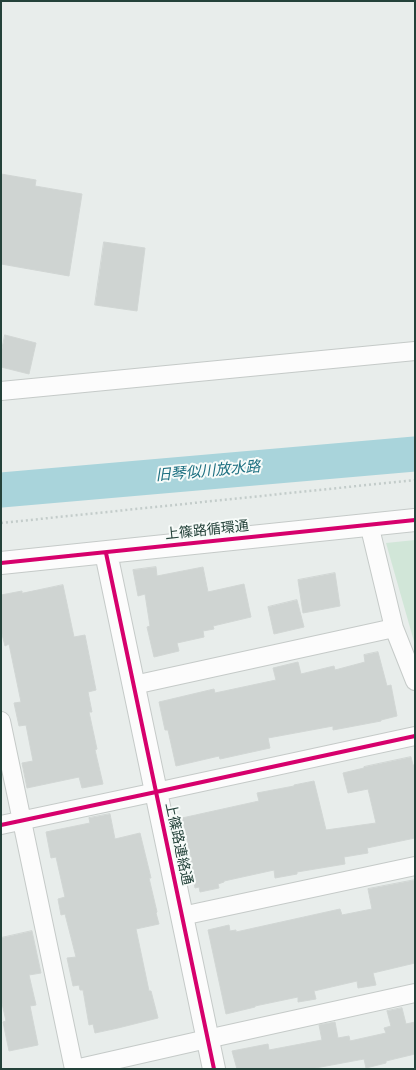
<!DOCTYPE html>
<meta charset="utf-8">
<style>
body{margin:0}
#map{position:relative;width:416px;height:1070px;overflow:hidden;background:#e8edeb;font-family:Poppins,sans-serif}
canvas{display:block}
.frame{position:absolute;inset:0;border:2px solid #24423a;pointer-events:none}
</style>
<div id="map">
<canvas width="416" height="1070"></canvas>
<div class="frame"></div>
</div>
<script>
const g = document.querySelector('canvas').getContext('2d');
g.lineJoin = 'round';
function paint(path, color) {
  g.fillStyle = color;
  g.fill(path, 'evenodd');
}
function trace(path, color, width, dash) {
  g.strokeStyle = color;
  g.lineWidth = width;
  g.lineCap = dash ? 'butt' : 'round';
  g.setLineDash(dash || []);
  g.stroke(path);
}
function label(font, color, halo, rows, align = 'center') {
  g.font = font + ' Poppins,"Noto Sans JP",sans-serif';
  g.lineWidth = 4;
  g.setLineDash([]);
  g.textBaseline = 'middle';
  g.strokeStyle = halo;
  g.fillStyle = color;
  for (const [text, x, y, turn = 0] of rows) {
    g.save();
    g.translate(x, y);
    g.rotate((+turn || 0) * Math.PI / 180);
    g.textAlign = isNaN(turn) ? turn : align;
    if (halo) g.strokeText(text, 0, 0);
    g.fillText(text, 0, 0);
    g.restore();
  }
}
paint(new Path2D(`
 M415 540V645L386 543Z`), '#d1e6d8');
trace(new Path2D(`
 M1 490 415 454`), '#a9d4db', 35);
const building = new Path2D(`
 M1 174 36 180 35 186 82 194 69 276 1 264Z
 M104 242 145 248 137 311 95 305Z
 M5 335 36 343 29 374 1 367V354Z
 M156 567 157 576 203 567 208 592 244 584 251 617 213 626 214 629 203 631 204 637 177 643 179 651 154 657 147 627 150 626 145 594 138 596 133 570Z
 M335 573 340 606 303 613 298 580Z
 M63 585 74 637 85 635 96 690 88 692 92 712H89L97 749 95 750 103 784 82 788 79 777 27 788 22 763 33 761 26 725 19 726 14 703 21 702 9 644 5 646 1 630V595L22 591V593Z
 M297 600 304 627 274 634 268 607Z
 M378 652 387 686 391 685 397 716 381 720V721L333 730V726L268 738 270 748 220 759 219 756 176 766 168 730H165L159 702 214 689 215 693 276 680 273 668 298 662 301 674 334 666 335 670 365 662 364 655Z
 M411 757 413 765H415V838L367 848 368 853 344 857 345 864 297 872V874L275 878 274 870 224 881V882L218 884 219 888 200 892 199 887 195 888 190 861H192L182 818 259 801 257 793 294 786V785L314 781 326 830 376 823 368 789 348 793 343 773 364 768V767Z
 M110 814 115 839 140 833 151 878H149L157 912 156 913 159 924 136 929 149 991H151L158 1018 118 1028 95 1033 93 1024 89 1025 83 990H80L79 985 73 986 67 958 76 957 65 914 61 915 58 899 65 897 56 857 51 858 46 832 90 823 89 818Z
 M415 880V963L373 973 376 985 358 988 357 981 314 991 316 999 298 1002V997L255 1006V1007L226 1014 208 930 229 925 230 931 236 930V932L340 909 342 915 372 909 368 889Z
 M32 931 41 973 29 975 36 1005 30 1006 38 1045 9 1051 3 1022 6 1021 1 999V938Z
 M402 1008 406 1024 415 1022V1054L386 1061V1063L366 1068 364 1059 310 1069H237L232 1051 268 1044 269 1050 322 1040 319 1025 335 1022 338 1038 349 1036 350 1041 386 1033 384 1028 391 1026 387 1011Z`);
paint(building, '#cfd4d2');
trace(building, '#d1d6d4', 1);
const minor = new Path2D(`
 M1 391 415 351
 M369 524 394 628 415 681
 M134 685 394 628
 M1 721 74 1069
 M1 825 156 792 415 736
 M182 916 415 866
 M75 1069 207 1039 415 993`);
const tertiary = new Path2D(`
 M106 553 182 916 214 1069
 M1 563 415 520`);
trace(minor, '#c5cac8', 20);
trace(tertiary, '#c5cac8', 24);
trace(new Path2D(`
 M1 523 415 480`), '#c3ccca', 2.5, [2, 3]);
trace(minor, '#fcfcfc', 18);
trace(tertiary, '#fcfcfc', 22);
trace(new Path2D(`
 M106 553 182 916 214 1069
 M1 563 415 520
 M1 825 156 792 415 736`), '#d6006c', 4);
label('14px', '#24423a', '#f7fbf9', [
 ["上篠路循環通",207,531,-6],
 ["上篠路連絡通",178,844,78]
]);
label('italic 15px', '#1c6f80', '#f7fbf9', [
 ["旧琴似川放水路",208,472,-5]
]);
</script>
